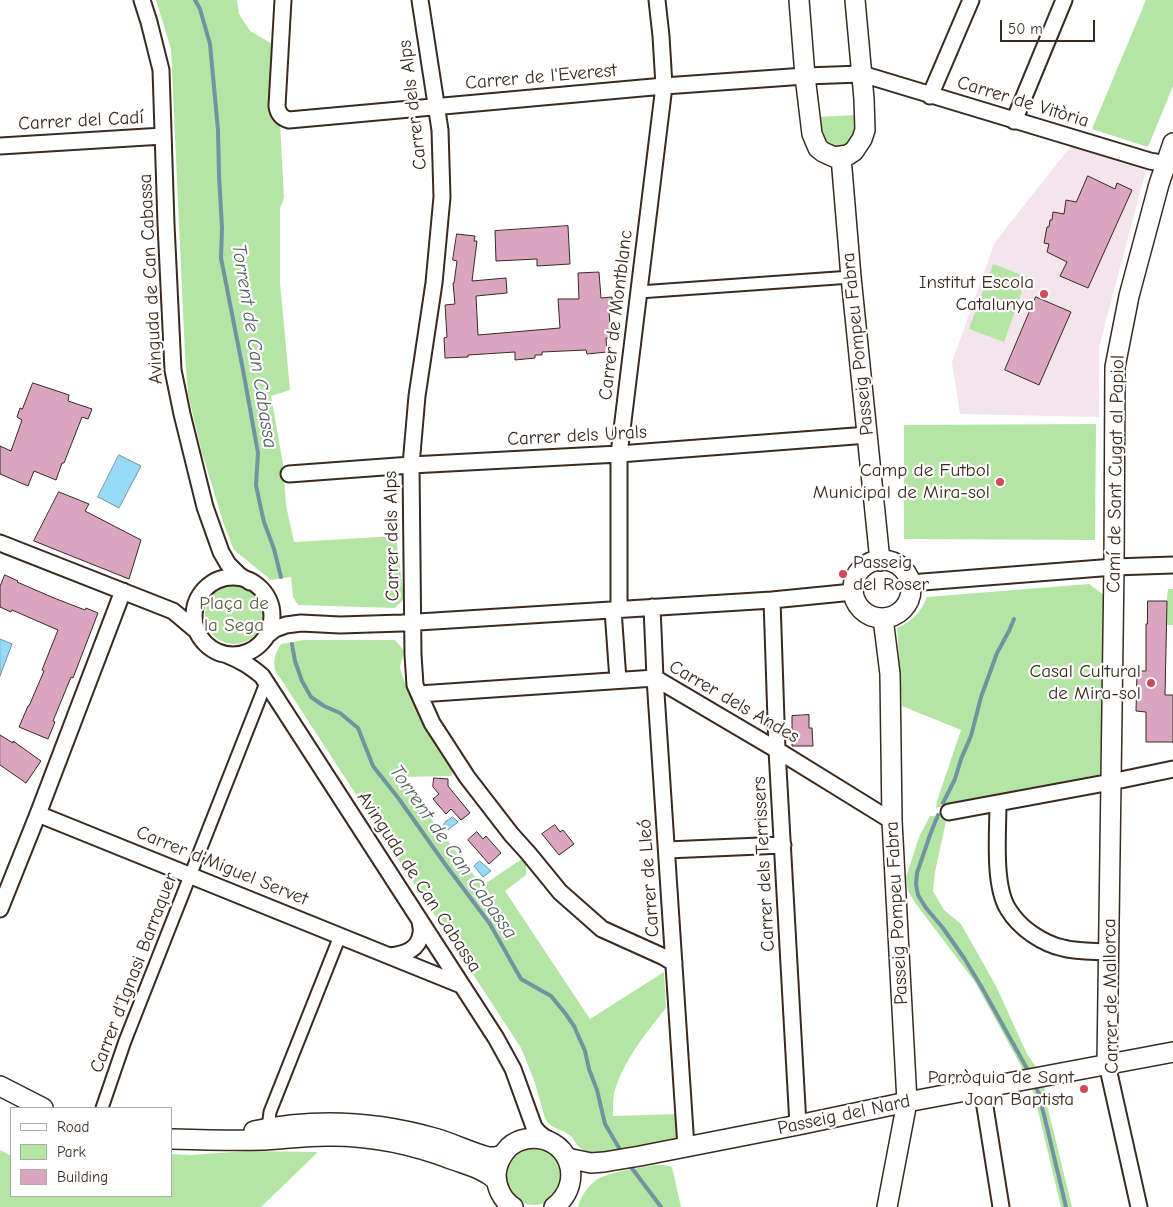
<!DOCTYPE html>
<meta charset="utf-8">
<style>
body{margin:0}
#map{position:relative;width:1173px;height:1207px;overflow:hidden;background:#fff;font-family:"Comic Neue",sans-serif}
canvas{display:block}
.legend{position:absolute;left:10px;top:1107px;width:162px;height:90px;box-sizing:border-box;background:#fff;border:1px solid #b1aaa5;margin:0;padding:6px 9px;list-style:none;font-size:15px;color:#3b2a1e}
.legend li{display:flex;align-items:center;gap:10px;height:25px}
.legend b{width:25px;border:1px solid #b1aaa5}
.scale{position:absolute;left:1000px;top:20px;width:95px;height:22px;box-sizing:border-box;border:2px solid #3b2a1e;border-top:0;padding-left:6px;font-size:15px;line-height:18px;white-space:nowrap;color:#3b2a1e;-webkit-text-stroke:4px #fff;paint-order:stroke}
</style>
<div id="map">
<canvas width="1173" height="1207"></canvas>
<ul class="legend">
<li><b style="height:6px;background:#fff"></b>Road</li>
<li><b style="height:14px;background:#b5e5a4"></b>Park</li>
<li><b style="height:14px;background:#d9a5c0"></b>Building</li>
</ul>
<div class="scale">50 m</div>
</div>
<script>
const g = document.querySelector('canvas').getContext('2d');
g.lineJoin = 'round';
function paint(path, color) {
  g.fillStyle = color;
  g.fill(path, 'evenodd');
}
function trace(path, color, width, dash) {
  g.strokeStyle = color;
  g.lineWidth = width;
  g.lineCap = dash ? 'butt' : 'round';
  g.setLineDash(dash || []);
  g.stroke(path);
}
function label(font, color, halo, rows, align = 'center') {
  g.font = font + ' "Comic Neue",sans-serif';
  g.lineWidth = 4.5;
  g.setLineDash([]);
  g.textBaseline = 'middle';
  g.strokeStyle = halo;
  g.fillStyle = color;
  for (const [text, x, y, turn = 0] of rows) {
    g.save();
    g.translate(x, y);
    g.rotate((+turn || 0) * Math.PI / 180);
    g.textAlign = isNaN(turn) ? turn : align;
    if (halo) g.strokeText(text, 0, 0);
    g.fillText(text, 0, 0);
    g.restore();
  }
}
paint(new Path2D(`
 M1071 146 1146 170 1099 347V417L960 414 952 362 995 242Z`), '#f4e4ec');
paint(new Path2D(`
 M156 0H237L239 14 250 31 276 46 284 198 280 208V283L290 390 271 396 283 464 286 505 294 542 396 536 404 599 395 608 298 605 293 597 291 577 271 580 234 550 224 525 202 453 188 394 185 354 171 49Z
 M1146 0H1173V86L1148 147 1092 129Z
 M858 115 857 139 839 150 823 143 816 117Z
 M993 264 1027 277 1004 342 969 329Z
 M1096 424 1095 540 904 539V425Z
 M1089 584 1104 595 1102 774 936 808 937 801 961 730 902 706 897 628C913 621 921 612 927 597Z
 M205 615a29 29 0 1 1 58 0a29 29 0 1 1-58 0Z
 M1168 589H1173V625H1166V606Z
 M304 640H395L404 651 400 668 404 680 412 698 454 770 451 776 400 777 482 886 523 858 526 864V875L505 891 590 1019 664 972 666 1008C646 1033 623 1061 614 1093 613 1100 613 1109 613 1116L677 1114C678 1124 681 1134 673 1141L600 1155 583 1150 577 1145 572 1137 565 1132 553 1127 548 1123 545 1118 534 1080 521 1048 275 670C273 660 275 653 281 644Z
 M930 816 947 817 935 872 933 891 944 910 961 924 996 986 1027 1054 1043 1077 1047 1105 1072 1207H1061L1034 1094 1020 1064 975 982 916 904 908 891 906 877 919 837Z
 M505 1176a29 29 0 1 1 58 0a29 29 0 1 1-58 0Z
 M0 1150 11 1156V1196H171V1154L191 1155 246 1151 318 1152 261 1207H0Z
 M655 1165H664L672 1167 681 1207H578C580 1198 587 1187 595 1181 606 1172 640 1168 655 1165Z`), '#b5e5a4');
const water = new Path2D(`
 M119 455 141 466 119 508 98 497Z
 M0 639 12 644 0 676Z
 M453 817 458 822 448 830 443 825 446 821 448 820Z
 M480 861 491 871 483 877 474 866Z`);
paint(water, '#96daf8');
trace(water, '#7294a1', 1);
trace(new Path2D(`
 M195 0 200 9 210 44 218 130 219 175 222 228 221 258 243 370 258 453 256 485 261 509 264 522 274 549 281 577
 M292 644 295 661 302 681 311 697 324 706 340 713 358 728 373 766 399 799 445 864 490 924 521 979 551 996 565 1013 574 1026 585 1051 589 1069 597 1090 605 1124 622 1153
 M943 803 955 779 961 759 971 736 981 697 997 653 1009 631 1014 619
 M938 815 930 835 917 873 916 884 918 895 926 908 943 928 964 958 981 986 1030 1074
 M1034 1083 1039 1094 1066 1207
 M628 1163 661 1207`), '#7294a1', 4);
const building = new Path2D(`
 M1088 176 1115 189 1117 183 1132 190 1088 288 1060 276 1067 262 1047 252 1049 244 1044 243 1047 227H1049L1050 220H1052L1053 212 1064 214 1066 200 1076 202Z
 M568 226 570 264 537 266V259L496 261 495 231Z
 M457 234 475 236 474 241H477L472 281 506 278 507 293 476 296 478 335 560 328 558 299H579L578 273 599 272 601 298 612 297 613 310 609 311 611 338H606L607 352 587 354 586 350 542 352V355H535V358L515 360V352L468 355V357L445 358 444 338 447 337 445 305 455 304 453 283H454L457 261 453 260Z
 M1036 297 1071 312 1039 385 1005 370Z
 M33 383 69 395 68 401 92 409 88 419 82 417 64 463H62L56 480 34 471 28 486 0 474V446L11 451 22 420 17 417 20 408 22 409Z
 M59 492 89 504 85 511 141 540 129 579 34 541Z
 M5 575 18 581 17 582 54 598 85 610 86 608 98 613 73 678 71 677 53 721 55 722 48 739 19 727 28 706H29L44 671 42 670 58 630 12 610 11 612 0 607V587Z
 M1148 601H1167L1165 695H1173V742H1146V712L1136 711 1137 671H1146V624H1147Z
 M809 715V728H812L813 746H792V716Z
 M0 735 13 743V741L41 761 26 783 0 765Z
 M434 778 448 779V786L470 813 461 820 451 809 446 814 433 799 439 794 433 787Z
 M555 825 560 832 563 830 574 844 559 855 542 834Z
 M477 832 483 839 486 836 501 853 489 864 468 840Z`);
paint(building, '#d9a5c0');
trace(building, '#3b2a1e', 1);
const pedestrian = new Path2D(`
 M639 292 851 277
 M102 1108 125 1041 266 683
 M268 1128 270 1112 340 936`);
const minor = new Path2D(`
 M142 0 149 22 161 70 166 224 173 370 182 414 205 507 221 552 228 564 239 575 250 582
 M283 0 277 106C278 114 282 118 289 120L664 86 805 76 862 74 1150 161 1173 165
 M420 0 440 130 442 197 434 283 417 396 411 465 413 655 415 685 432 723 467 777 511 834 529 854 560 892 602 929 664 957 674 963
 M930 96 971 0
 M1014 121 1064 0
 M0 146 163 136
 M289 474 411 465 619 454 868 435
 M0 543 173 611 198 632
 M194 616a39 39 0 1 1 78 0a39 39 0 1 1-78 0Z
 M910 583 1114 567 1173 565
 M772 600 777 750 798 1125
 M652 607 655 678 686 1147
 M619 609V454L664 86 661 36 657 0
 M613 610 618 680
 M266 636 275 629 286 625 301 623 340 625 402 623 772 600 853 592
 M227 655C242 661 250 666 262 676L496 1038 513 1069 534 1127 539 1133 548 1140
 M419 694 655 678 777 750 892 821
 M998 803C998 832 993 885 1008 909 1014 919 1022 927 1032 934 1041 940 1052 946 1063 948 1078 952 1094 951 1109 952
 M949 812 1111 782 1173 769
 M38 814 461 985
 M667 850 783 845
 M0 909 38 814 123 591
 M390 956C405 954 419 950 421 933 422 929 420 924 420 920
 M1107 1064 1139 1207
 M982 1088 1001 1207`);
const tertiary = new Path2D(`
 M799 0 805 76 812 134 818 148 823 152 834 157 848 155 854 151 862 139 865 130 864 99 855 0
 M841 157 851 277 880 561
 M853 589a29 29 0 1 1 58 0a29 29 0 1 1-58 0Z
 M883 618 890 674 892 821 907 1102 887 1207
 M1107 1064 1114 567 1115 367 1129 296 1159 184 1173 143
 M0 1086 43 1108
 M254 1131C315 1118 374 1121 434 1138 452 1143 470 1152 488 1157H496L502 1155
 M171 1139C202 1140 232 1141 263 1140 286 1139 309 1135 332 1136 372 1136 414 1145 451 1159 467 1165 484 1169 496 1180
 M567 1158 591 1163 604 1162 640 1156 798 1125 907 1102 1173 1052
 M513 1207C502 1200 496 1187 496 1174 497 1164 502 1154 509 1147 515 1142 519 1140 526 1139 568 1132 587 1182 554 1207`);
trace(pedestrian, '#3b2a1e', 15);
trace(minor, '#3b2a1e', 19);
trace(tertiary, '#3b2a1e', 22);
trace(pedestrian, '#fff', 11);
trace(minor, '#fff', 15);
trace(tertiary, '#fff', 19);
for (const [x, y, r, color] of [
 [1044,294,5,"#d1495b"],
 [1000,482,5,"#d1495b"],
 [843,574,5,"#d1495b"],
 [1151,683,5,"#d1495b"],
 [1084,1089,5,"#d1495b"]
]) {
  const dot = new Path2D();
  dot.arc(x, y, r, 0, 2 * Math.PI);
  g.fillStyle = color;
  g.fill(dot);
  trace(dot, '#fff', 2);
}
label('19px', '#3b2a1e', '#fff', [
 ["Carrer de l'Everest",541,77,-5],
 ["Carrer de Vitòria",1023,102,17],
 ["Carrer dels Alps",413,105,-97],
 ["Carrer del Cadí",81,121,-3],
 ["Avinguda de Can Cabassa",151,279,-93],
 ["Carrer de Montblanc",616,315,-83],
 ["Passeig Pompeu Fabra",858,344,-96],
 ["Carrer dels Urals",577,436,-3],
 ["Camí de Sant Cugat al Papiol",1116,474,-89],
 ["Carrer dels Alps",392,536,-91],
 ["Carrer dels Andes",734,702,30],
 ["Carrer dels Terrissers",764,864,-93],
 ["Carrer d'Miguel Servet",222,866,22],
 ["Carrer de Lleó",649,878,-94],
 ["Avinguda de Can Cabassa",419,882,57],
 ["Passeig Pompeu Fabra",897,913,-93],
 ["Carrer d'Ignasi Barraquer",134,973,-69],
 ["Carrer de Mallorca",1111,996,-91],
 ["Passeig del Nard",844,1115,-12]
]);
label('19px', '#3b2a1e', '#fff', [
 ["Institut Escola",1034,283],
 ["Catalunya",1034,305],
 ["Camp de Futbol",990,471],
 ["Municipal de Mira-sol",990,493],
 ["Passeig",853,563,"left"],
 ["del Roser",853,585,"left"],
 ["Casal Cultural",1141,672],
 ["de Mira-sol",1141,694],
 ["Parròquia de Sant",1074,1078],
 ["Joan Baptista",1074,1100]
], 'right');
label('19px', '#5a5940', '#fff', [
 ["Plaça de",234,604],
 ["la Sega",234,626]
]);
label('italic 20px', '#565f5f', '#fff', [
 ["Torrent de Can Cabassa",254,346,81],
 ["Torrent de Can Cabassa",453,852,55]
]);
</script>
